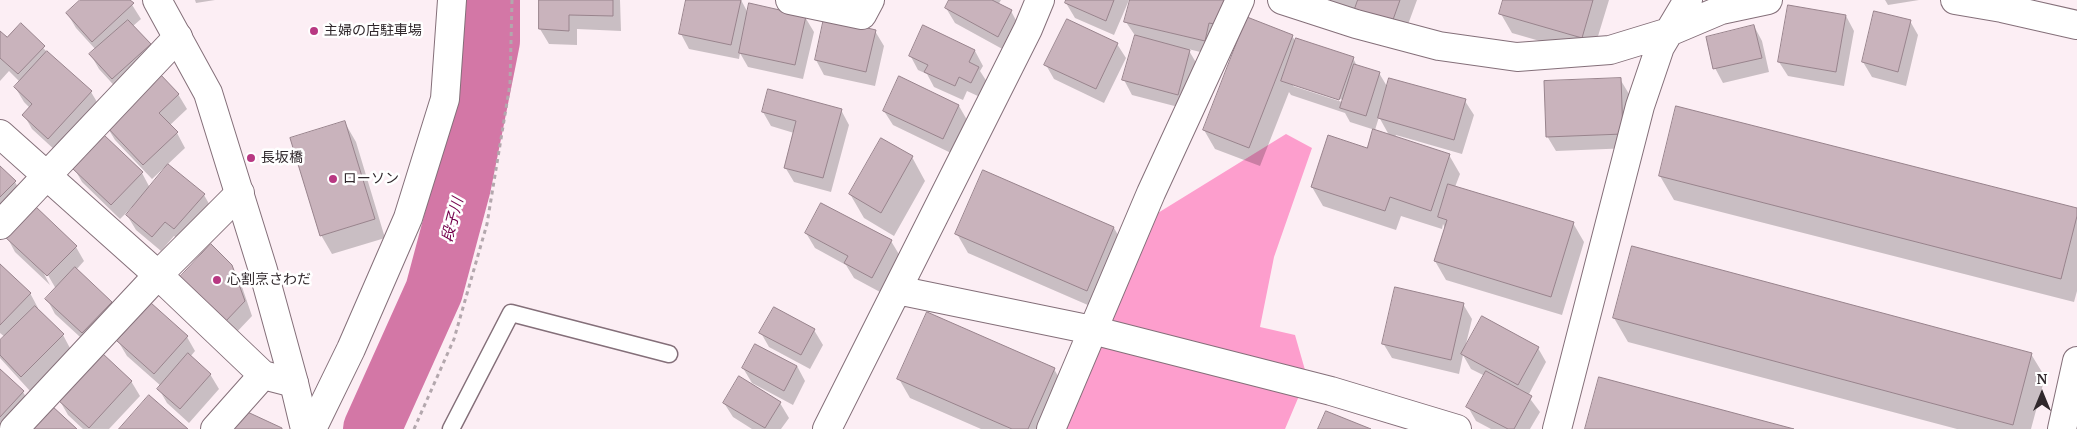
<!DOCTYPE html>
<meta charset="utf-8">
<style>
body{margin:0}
#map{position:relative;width:2077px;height:429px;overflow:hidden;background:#fceef4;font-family:"PT Serif",serif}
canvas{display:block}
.north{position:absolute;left:2017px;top:369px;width:50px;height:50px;-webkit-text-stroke:4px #fff;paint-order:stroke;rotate:0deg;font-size:14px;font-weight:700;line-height:20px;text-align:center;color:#30282c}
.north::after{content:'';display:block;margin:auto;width:18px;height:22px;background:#30282c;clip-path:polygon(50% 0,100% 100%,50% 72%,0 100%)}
</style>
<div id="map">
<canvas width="2077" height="429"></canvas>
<div class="north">N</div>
</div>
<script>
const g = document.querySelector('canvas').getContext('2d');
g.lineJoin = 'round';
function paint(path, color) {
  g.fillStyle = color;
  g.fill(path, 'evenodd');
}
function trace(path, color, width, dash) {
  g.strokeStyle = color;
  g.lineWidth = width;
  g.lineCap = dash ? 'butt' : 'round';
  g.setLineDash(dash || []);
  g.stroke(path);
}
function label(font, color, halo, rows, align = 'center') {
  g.font = font + ' "PT Serif","Noto Sans JP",serif';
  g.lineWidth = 5;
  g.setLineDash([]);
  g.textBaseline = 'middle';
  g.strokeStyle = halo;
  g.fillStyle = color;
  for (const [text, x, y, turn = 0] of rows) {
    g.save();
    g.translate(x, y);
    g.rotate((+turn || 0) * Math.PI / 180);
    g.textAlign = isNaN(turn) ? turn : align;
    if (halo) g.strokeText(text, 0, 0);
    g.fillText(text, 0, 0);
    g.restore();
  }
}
paint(new Path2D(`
 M1286 134 1312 148 1274 257 1260 327 1295 335 1307 377 1285 429H1063L1153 216Z`), '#fd9ecd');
paint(new Path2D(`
 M81 0H129L141 19 133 26 150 45 158 60 121 93 99 69 91 55 96 50 76 28 67 13Z
 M195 0H215L196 3Z
 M540 0H620L621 31 577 29V45L549 44 540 29Z
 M688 0H741L748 13 805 17 814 32 803 79 748 67 740 53 739 59 689 49 681 34Z
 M950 0H1001L998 5 1011 11 1019 26 1006 51 955 23 946 8Z
 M1068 0H1129L1114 35 1075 18 1066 3Z
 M1131 0H1226L1213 55 1188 49 1198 66 1186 109 1132 95 1124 80 1136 37 1126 22Z
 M1322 0H1417L1399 49Z
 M1505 0H1609L1592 56 1512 33 1501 14Z
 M1885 0H1919L1888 5Z
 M1846 16 1854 31 1844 86 1788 76 1779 62Z
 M1910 21 1918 35 1906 86 1872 77 1863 62Z
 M21 25 47 52 91 92 100 107 57 152 32 129 24 115 30 108 24 102 15 87 20 82 9 71 0 81V33L7 39Z
 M1754 26 1762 41 1769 72 1723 83 1715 68Z
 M923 27 975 51 983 66 980 71 987 82 980 97 967 91 963 100 934 87 927 74 918 70 910 55Z
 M875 31 884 46 875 86 824 75 816 60Z
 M1292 36 1296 42 1353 58 1357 66 1379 73 1388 88 1465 101 1474 115 1462 154 1396 135 1395 137 1449 155 1460 174 1455 187 1573 223 1584 242 1562 315 1446 280 1435 261 1445 228 1443 224 1442 229 1401 216 1396 230 1323 206 1312 187 1389 135 1379 117 1375 130 1350 122 1345 113 1291 95 1289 92 1260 166 1215 149 1204 130ZM1293 83 1346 101 1345 103 1293 86Z
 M1117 44 1126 58 1104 103 1054 79 1046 65Z
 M1620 79 1629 94 1631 148 1556 151 1547 136Z
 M178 94 187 109 169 126 177 133 185 148 167 165 204 195 212 209 183 243 174 236 161 251 136 230 127 215 133 208 132 207 120 219 82 182 74 168 142 173 150 188 167 167 166 166 152 179 115 140 106 125Z
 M959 106 967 120 951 153 893 125 884 111Z
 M841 110 849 125 831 192 794 182 785 167 794 133 771 126 763 112Z
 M345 123 356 142 385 238 332 254 321 235Z
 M912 157 925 181 894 236 864 218 850 194Z
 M0 167 15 182 23 196 0 220Z
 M1660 176 2077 210V291L2074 302 1674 200Z
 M1114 228 1125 247 1097 309 968 253 957 234Z
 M806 233 891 241 900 256 880 292 854 278 846 265 815 248Z
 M7 237 76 247 84 261 76 270 111 302 119 317 91 347 55 314 47 299 56 289 45 270 43 272 50 285 15 252Z
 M0 266 30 293 38 308 37 309 63 335 71 350 30 391 0 358V342L5 337 0 333Z
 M231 266 240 281 252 316 234 335 189 293Z
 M1463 304 1472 319 1465 348H1538L1546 362 1528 396 1540 412 1530 429H1491L1476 421 1468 407 1485 376 1471 369 1463 355 1459 374 1392 358 1383 343Z
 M1614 318 2031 354 2045 377 2031 429H1957L1628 342Z
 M814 330 823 345 810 369 769 347 761 333Z
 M187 337 195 351 190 357 210 374 219 389 189 423 167 403 159 389 161 386 127 356 118 341Z
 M797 366 805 381 793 405 752 383 743 368Z
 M1054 369 1065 388 1047 429H981L910 398 899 379Z
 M0 370 23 392 32 407 11 429H0Z
 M131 381 140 396 109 429H83L68 415 60 401Z
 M724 403H780L789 418 781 429H752L733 417Z`), '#0003');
trace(new Path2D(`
 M372 429 434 291 462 186 491 41V0`), '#d377a6', 58);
const building = new Path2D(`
 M80 0H130L134 3 92 42 66 13Z
 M539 0H613V16L569 15V31L539 29Z
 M686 0H741L731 45 679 34Z
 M949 0H992L1012 10 998 37 945 8Z
 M1066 0H1114L1106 21 1065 3Z
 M1130 0H1226L1220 25 1209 23 1205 41 1124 22Z
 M1358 0H1400L1389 31 1352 17Z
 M1503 0H1593L1582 38 1499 14Z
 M749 3 806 16 795 65 739 53Z
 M1788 5 1846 15 1836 72 1778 62Z
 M1874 11 1911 20 1898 72 1862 62Z
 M1247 17 1293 35 1249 148 1203 130Z
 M824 18 876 30 866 72 815 60Z
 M1067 19 1118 43 1096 89 1044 65Z
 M128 20 151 44 112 79 89 54Z
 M21 23 45 46 18 74 0 58V31L7 37Z
 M923 25 975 50 969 62 979 67 971 83 959 77 955 86 924 72 928 65 909 56Z
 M1754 25 1762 58 1713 69 1706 37Z
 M1135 35 1190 50 1178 95 1122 80Z
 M1296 38 1354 57 1339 100 1281 81Z
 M47 51 92 91 48 139 22 115 32 104 14 87Z
 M1354 64 1380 72 1366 116 1340 108Z
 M159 73 179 94 159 113 178 132 143 165 105 125Z
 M899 76 959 105 943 139 883 111Z
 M1389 78 1466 99 1454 140 1378 118Z
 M1621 78 1623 134 1546 137 1544 81Z
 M768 89 842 109 823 178 784 168 796 121 762 112Z
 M1676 106 2077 208V216L2061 279 1659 176Z
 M345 121 375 219 320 236 290 138Z
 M1373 129 1450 154 1431 211 1390 197 1385 211 1311 187 1328 135 1367 148Z
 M104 135 143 172 111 205 72 168Z
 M881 138 913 156 881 213 849 194Z
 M168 164 205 194 174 229 165 222 152 237 126 215Z
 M0 166 16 181 0 197Z
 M983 170 1114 227 1087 291 955 234Z
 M1448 184 1574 222 1551 297 1434 261 1447 220 1438 217Z
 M821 203 892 240 872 278 844 263 848 256 805 233Z
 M35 206 77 246 47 276 5 237Z
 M211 244 232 265 245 301 225 322 179 278Z
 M1632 246 2032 353 2013 425 1613 318Z
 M0 264 31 293 0 325Z
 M75 267 112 302 82 333 45 299Z
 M1395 287 1464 303 1451 360 1382 344Z
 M151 303 188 336 154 374 117 341Z
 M35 306 64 334 21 377 0 355V340Z
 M774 307 815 329 801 355 759 333Z
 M927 312 1055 368 1028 429H1012L897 379Z
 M1482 316 1539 347 1518 385 1461 354Z
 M755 344 797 366 784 391 742 368Z
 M102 353 132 381 89 428 58 400Z
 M188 353 211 374 180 409 157 389Z
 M0 369 24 391 0 417Z
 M1486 371 1532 396 1514 429H1508L1466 407Z
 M739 376 781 402 765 428 723 403Z
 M1599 377 1794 429H1585Z
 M149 395 188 429H119Z
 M52 406 77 429H31Z
 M241 409 282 428V429H232Z
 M1326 411 1371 429H1318Z`);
paint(building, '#c9b3bc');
trace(building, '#98838c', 1);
const service = new Path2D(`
 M451 429 511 313 669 354`);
const minor = new Path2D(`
 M790 0 862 15 870 0
 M1282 0 1356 24 1439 46 1517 57 1610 50 1669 32 1721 10 1768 0
 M1955 0 2002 8 2077 25
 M0 134 158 275 263 375 294 383
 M0 225 178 37
 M897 290 1092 330 1331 391 1457 429
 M14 429 158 275 240 193
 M215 429 263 375
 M312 429 351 349 408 218 445 99 452 0
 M827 429 1028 29 1040 0
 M1051 429 1151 193 1240 0
 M1557 429 1640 106 1660 47 1688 0
 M2062 429 2077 361`);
const tertiary = new Path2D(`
 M157 0 208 93 263 270 294 383 305 429`);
trace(service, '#846f79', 19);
trace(minor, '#846f79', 30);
trace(tertiary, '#846f79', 30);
trace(new Path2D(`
 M414 429 454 339 487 224 510 84 512 0`), '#b3a7ad', 3, [4, 4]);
trace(service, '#fff', 16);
trace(minor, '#fff', 28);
trace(tertiary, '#fff', 28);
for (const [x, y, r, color] of [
 [314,31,5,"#b83882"],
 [251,158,5,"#b83882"],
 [333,179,5,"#b83882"],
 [217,280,5,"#b83882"]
]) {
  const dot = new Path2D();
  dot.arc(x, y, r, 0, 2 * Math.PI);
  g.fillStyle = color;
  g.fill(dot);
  trace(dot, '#fff', 2);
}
label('14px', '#30282c', '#fff', [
 ["主婦の店駐車場",324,31],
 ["長坂橋",261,158],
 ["ローソン",343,179],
 ["心割烹さわだ",227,280]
], 'left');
label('italic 15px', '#75004c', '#fff', [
 ["段子川",453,220,-75]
]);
</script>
